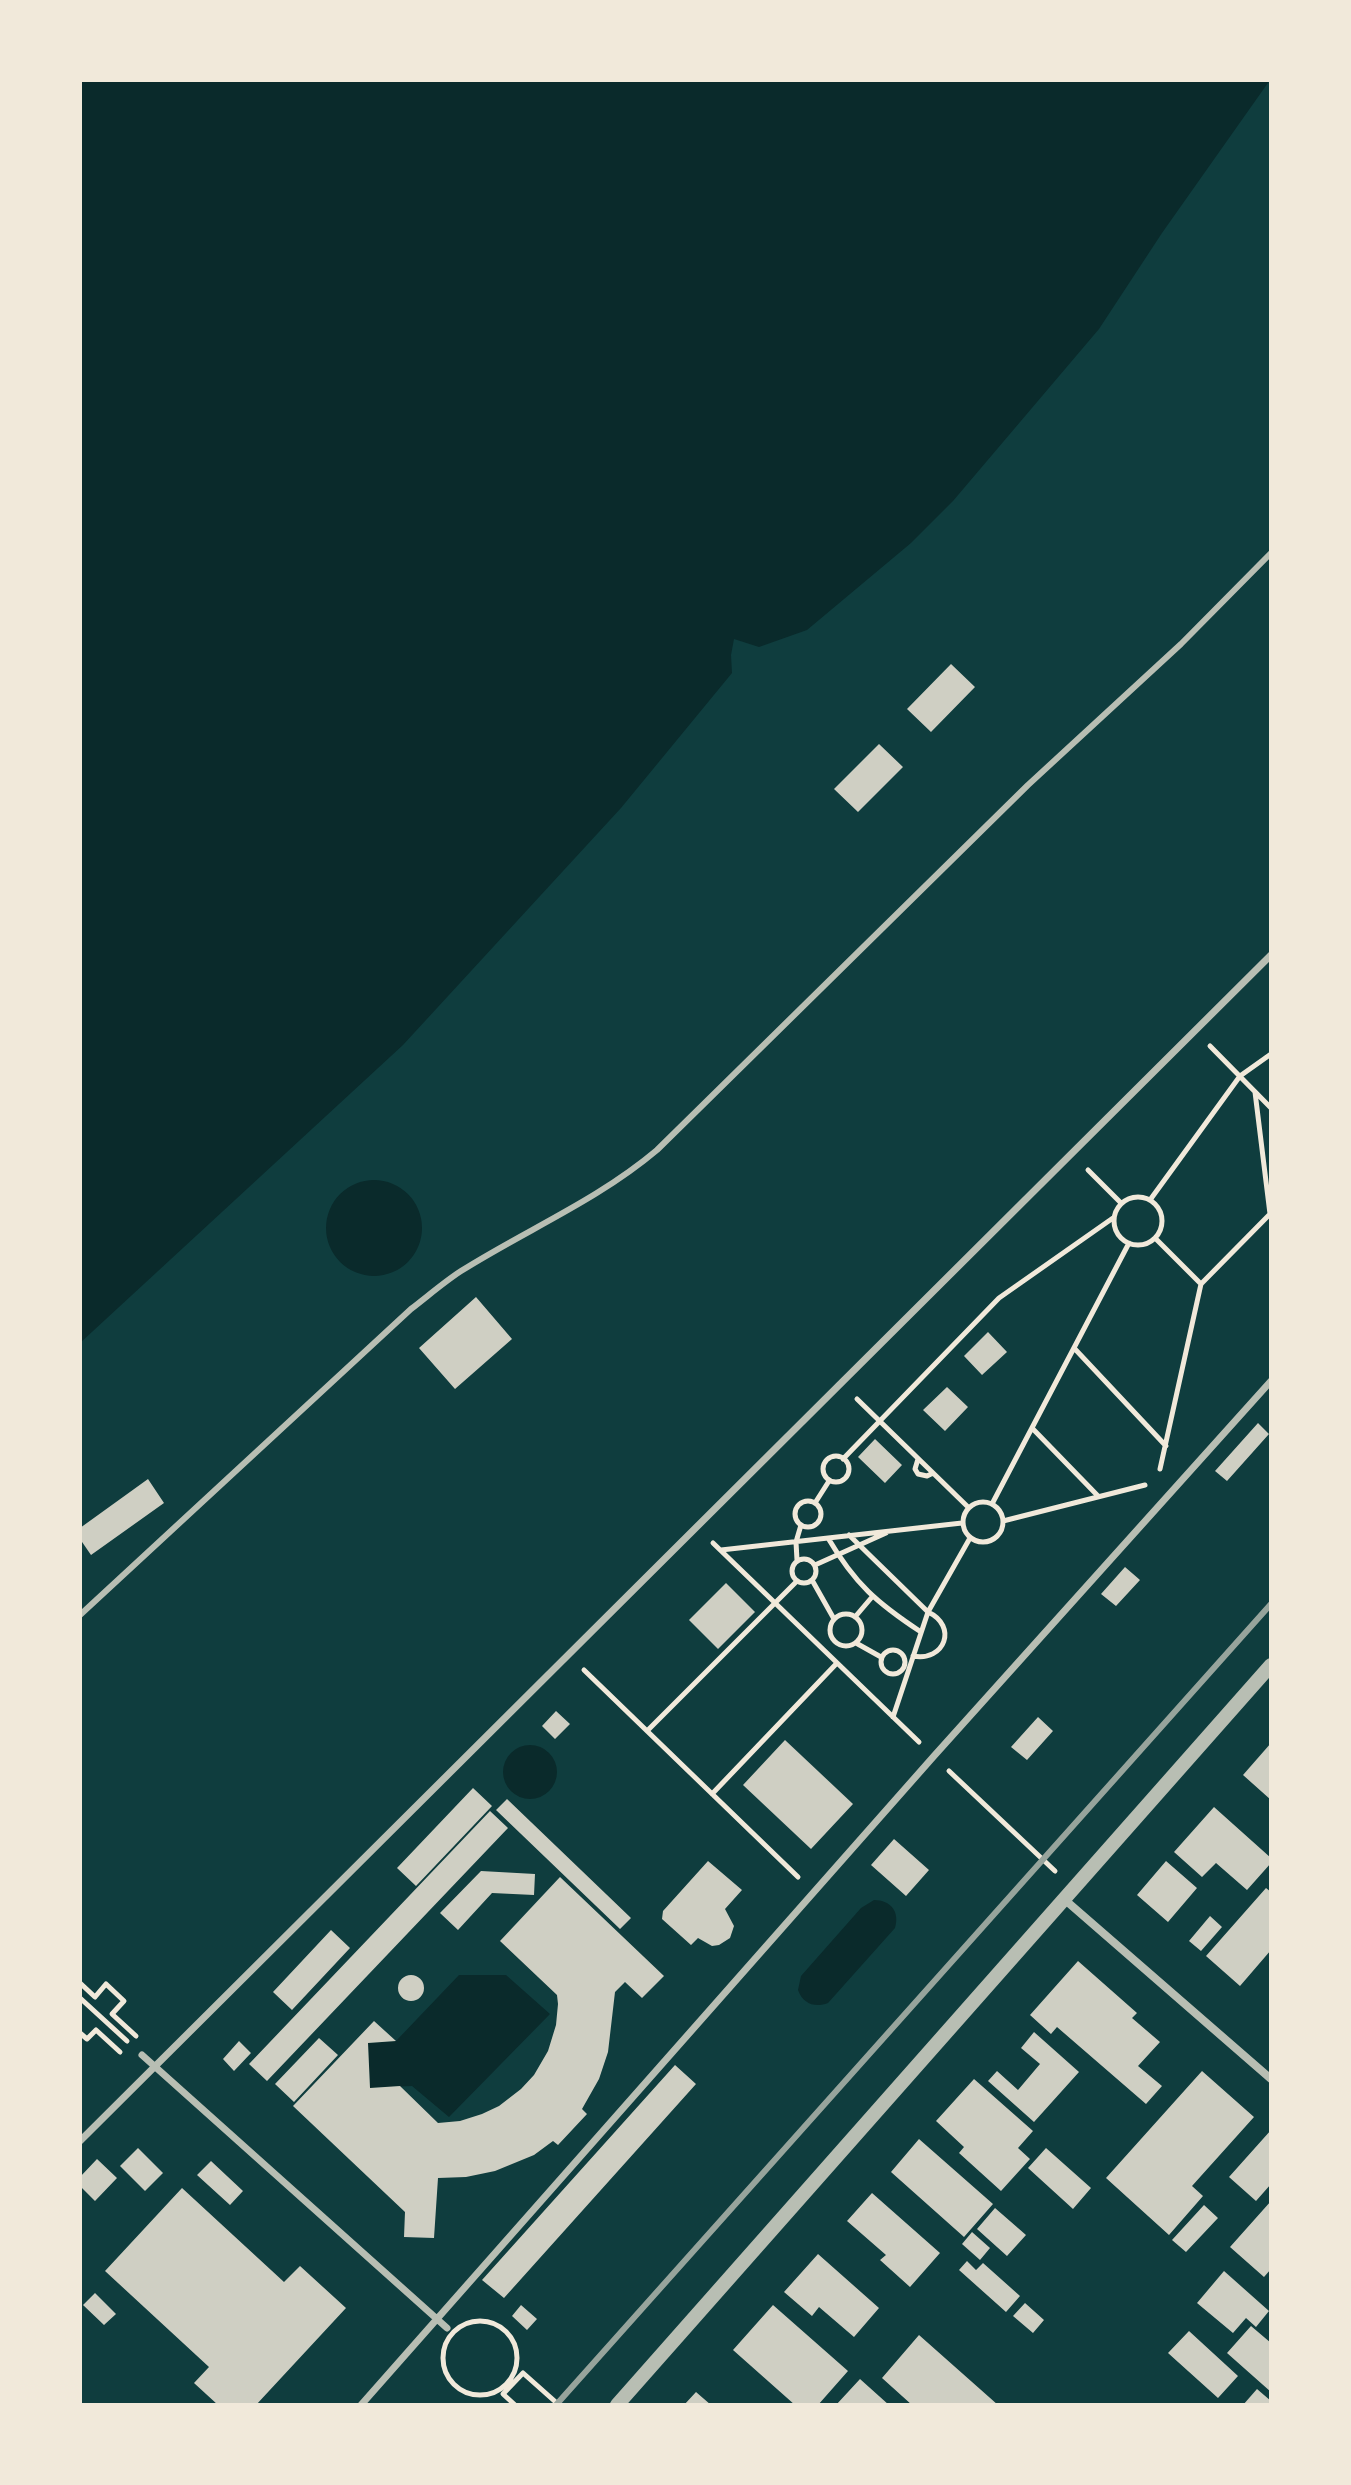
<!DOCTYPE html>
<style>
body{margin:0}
#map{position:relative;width:1351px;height:2485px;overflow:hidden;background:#0f3d3e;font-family:Merriweather,serif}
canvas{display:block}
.frame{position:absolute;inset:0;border:82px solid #f1e9da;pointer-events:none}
</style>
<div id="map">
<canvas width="1351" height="2485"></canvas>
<div class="frame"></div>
</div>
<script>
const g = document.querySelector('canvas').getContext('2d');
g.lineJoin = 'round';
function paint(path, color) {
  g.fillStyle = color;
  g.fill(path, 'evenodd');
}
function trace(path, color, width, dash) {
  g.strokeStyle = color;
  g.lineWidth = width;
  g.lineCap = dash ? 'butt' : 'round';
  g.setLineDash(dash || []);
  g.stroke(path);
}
paint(new Path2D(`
 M80 80H1270L1162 233 1099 329 953 501 911 543 807 630 759 647 734 639 731 655 732 673 621 808 403 1045 80 1343Z
 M326 1228a48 48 0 1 1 96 0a48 48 0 1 1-96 0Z
 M503 1772a27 27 0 1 1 54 0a27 27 0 1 1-54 0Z
 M874 1900C891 1900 900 1912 895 1928L828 2003C815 2008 803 2004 798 1990L801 1976 861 1908Z
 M459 1975H506L550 2014 449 2117 412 2086 370 2088 368 2043 396 2041Z`), '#0a2a2b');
paint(new Path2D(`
 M951 664 975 687 931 732 907 709Z
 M879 744 903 767 858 812 834 789Z
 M476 1297 512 1339 455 1389 419 1348Z
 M988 1332 1007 1352 982 1375 964 1356Z
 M947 1387 968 1407 945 1431 923 1410Z
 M1258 1423 1269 1434 1227 1481 1215 1471Z
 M875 1439 902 1465 885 1483 858 1457Z
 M148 1479 164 1503 91 1555 80 1539V1528Z
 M1125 1567 1140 1580 1116 1606 1101 1594Z
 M726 1583 755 1612 718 1649 689 1620Z
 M556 1711 570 1724 555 1739 542 1726Z
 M1038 1717 1053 1731 1027 1760 1011 1747Z
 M785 1740 853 1804 811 1849 743 1785Z
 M1271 1743V1800L1243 1775Z
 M473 1788 492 1806 416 1886 397 1868Z
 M507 1799 631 1918 620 1929 496 1810Z
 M1214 1807 1271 1858V1863L1247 1890 1216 1863 1202 1877 1174 1852Z
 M490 1811 508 1828 267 2081 249 2064Z
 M894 1839 929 1870 906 1896 871 1865Z
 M708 1861 742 1890 725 1909 734 1926 730 1938 719 1945 712 1946 698 1938 691 1945 662 1919 663 1911Z
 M1166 1861 1197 1888 1168 1922 1137 1895Z
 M481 1871 535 1874 534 1895 492 1893 458 1930 440 1913Z
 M560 1877 664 1976 642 1998 625 1982 615 1992 608 2052 599 2079 582 2109 587 2114 558 2145 553 2141 534 2155 495 2171 466 2177 438 2178 434 2238 404 2237 405 2212 293 2106 374 2021 396 2041 368 2043 370 2088 400 2086 438 2123 460 2121 482 2114 499 2106 521 2089 534 2075 548 2051 556 2025 558 2004 557 1995 500 1941Z
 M1266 1888 1271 1892V1950L1240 1986 1206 1956Z
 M1210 1916 1222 1927 1201 1951 1189 1941Z
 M331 1930 350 1948 292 2010 273 1992Z
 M1078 1961 1137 2013 1132 2018 1160 2042 1138 2066 1162 2086 1146 2104 1057 2027 1051 2034 1030 2015Z
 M398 1988a13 13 0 1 1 26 0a13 13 0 1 1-26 0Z
 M1034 2032 1079 2072 1034 2122 988 2081 997 2071 1018 2090 1040 2064 1021 2048Z
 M319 2038 338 2055 294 2102 275 2084Z
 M239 2041 251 2053 234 2071 223 2059Z
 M675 2065 696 2084 504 2298 482 2280Z
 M1202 2071 1254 2117 1192 2186 1203 2196 1169 2235 1106 2178Z
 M974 2079 1033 2131 1018 2148 1030 2159 1001 2191 959 2153 964 2147 936 2121Z
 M1271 2130V2184L1256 2201 1229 2177Z
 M919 2139 993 2204 964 2237 891 2172Z
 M138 2148 163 2173 145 2191 120 2166Z
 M1046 2148 1091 2188 1073 2209 1028 2168Z
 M97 2159 117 2178 95 2201 80 2186V2177Z
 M211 2161 243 2191 230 2205 197 2175Z
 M182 2188 284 2282 300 2266 346 2308 256 2405H218L194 2383 209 2367 105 2271Z
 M872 2193 940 2253 910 2287 880 2260 886 2255 847 2221Z
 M1271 2201V2269L1264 2277 1230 2247Z
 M1204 2205 1218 2218 1186 2252 1172 2240Z
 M995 2208 1026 2235 1007 2256 977 2229Z
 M972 2232 990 2248 980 2260 962 2244Z
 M818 2254 879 2308 854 2337 819 2307 812 2316 784 2292Z
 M967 2261 976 2270 983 2263 1020 2296 1006 2312 959 2270Z
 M1224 2271 1269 2311 1256 2327 1246 2318 1233 2333 1197 2303Z
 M95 2293 116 2314 104 2325 83 2305Z
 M1025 2303 1044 2320 1033 2333 1013 2316Z
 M521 2305 537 2319 527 2330 512 2316Z
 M773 2305 848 2371 818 2405H795L733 2350Z
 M1251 2326 1271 2343V2392L1227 2353Z
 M1189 2331 1238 2376 1218 2398 1168 2353Z
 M919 2335 998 2405H912L882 2378Z
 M860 2379 889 2405H836Z
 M1257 2389 1271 2401V2405H1243Z
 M696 2392 711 2405H684Z`), '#cfcfc3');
trace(new Path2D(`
 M1210 1046 1271 1108
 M1255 1092 1270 1214
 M1088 1170 1121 1203
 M1114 1221a24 24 0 1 1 48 0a24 24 0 1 1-48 0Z
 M1150 1200 1240 1076 1271 1054
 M1155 1238 1201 1284 1160 1469
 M1201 1284 1270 1214
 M1074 1348 1166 1446
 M857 1399 968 1507
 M1032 1428 1098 1496
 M823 1469a13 13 0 1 1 26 0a13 13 0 1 1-26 0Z
 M843 1459 999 1298 1113 1218
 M918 1459 915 1469 918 1474 927 1476 933 1473
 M795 1514a13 13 0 1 1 26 0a13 13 0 1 1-26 0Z
 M963 1522a20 20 0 1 1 40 0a20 20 0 1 1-40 0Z
 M815 1503 829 1481
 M992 1504 1129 1243
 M1003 1521 1145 1485
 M849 1535 928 1612C958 1626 945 1662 913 1656
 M828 1538C855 1584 877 1603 921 1632
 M713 1543 919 1742
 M721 1550 962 1523
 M792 1571a12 12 0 1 1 24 0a12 12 0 1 1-24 0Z
 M797 1560 796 1542 801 1525
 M815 1565 886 1533
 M812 1580 834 1619
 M830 1630a16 16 0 1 1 32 0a16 16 0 1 1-32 0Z
 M855 1617 872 1597
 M856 1643 881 1657
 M881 1662a12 12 0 1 1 24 0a12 12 0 1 1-24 0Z
 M584 1670 798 1877
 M893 1717 928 1612 970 1538
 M647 1731 797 1581
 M949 1771 1055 1871
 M712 1794 837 1663
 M80 1983 95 1997 106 1984 124 2001 112 2014 136 2036
 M80 1998 127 2041
 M80 2033 87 2039 96 2030 120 2052
 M443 2358a37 37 0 1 1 74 0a37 37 0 1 1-74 0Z
 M515 2405 503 2394 523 2373 559 2405`), '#f1e9da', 5);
trace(new Path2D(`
 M80 1615 411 1309C428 1296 444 1282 461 1271 526 1230 598 1200 657 1150L1028 785 1181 644 1271 553`), '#b8beb3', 6);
trace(new Path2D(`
 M142 2055 447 2328
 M80 2141 1271 955
 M361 2405 934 1756 1271 1381`), '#b8beb3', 7);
trace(new Path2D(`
 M1064 1899 1271 2079`), '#b8beb3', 8);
trace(new Path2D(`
 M617 2405 1271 1665`), '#b8beb3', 14);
trace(new Path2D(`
 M556 2405 1271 1604`), '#97a49c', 6);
</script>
